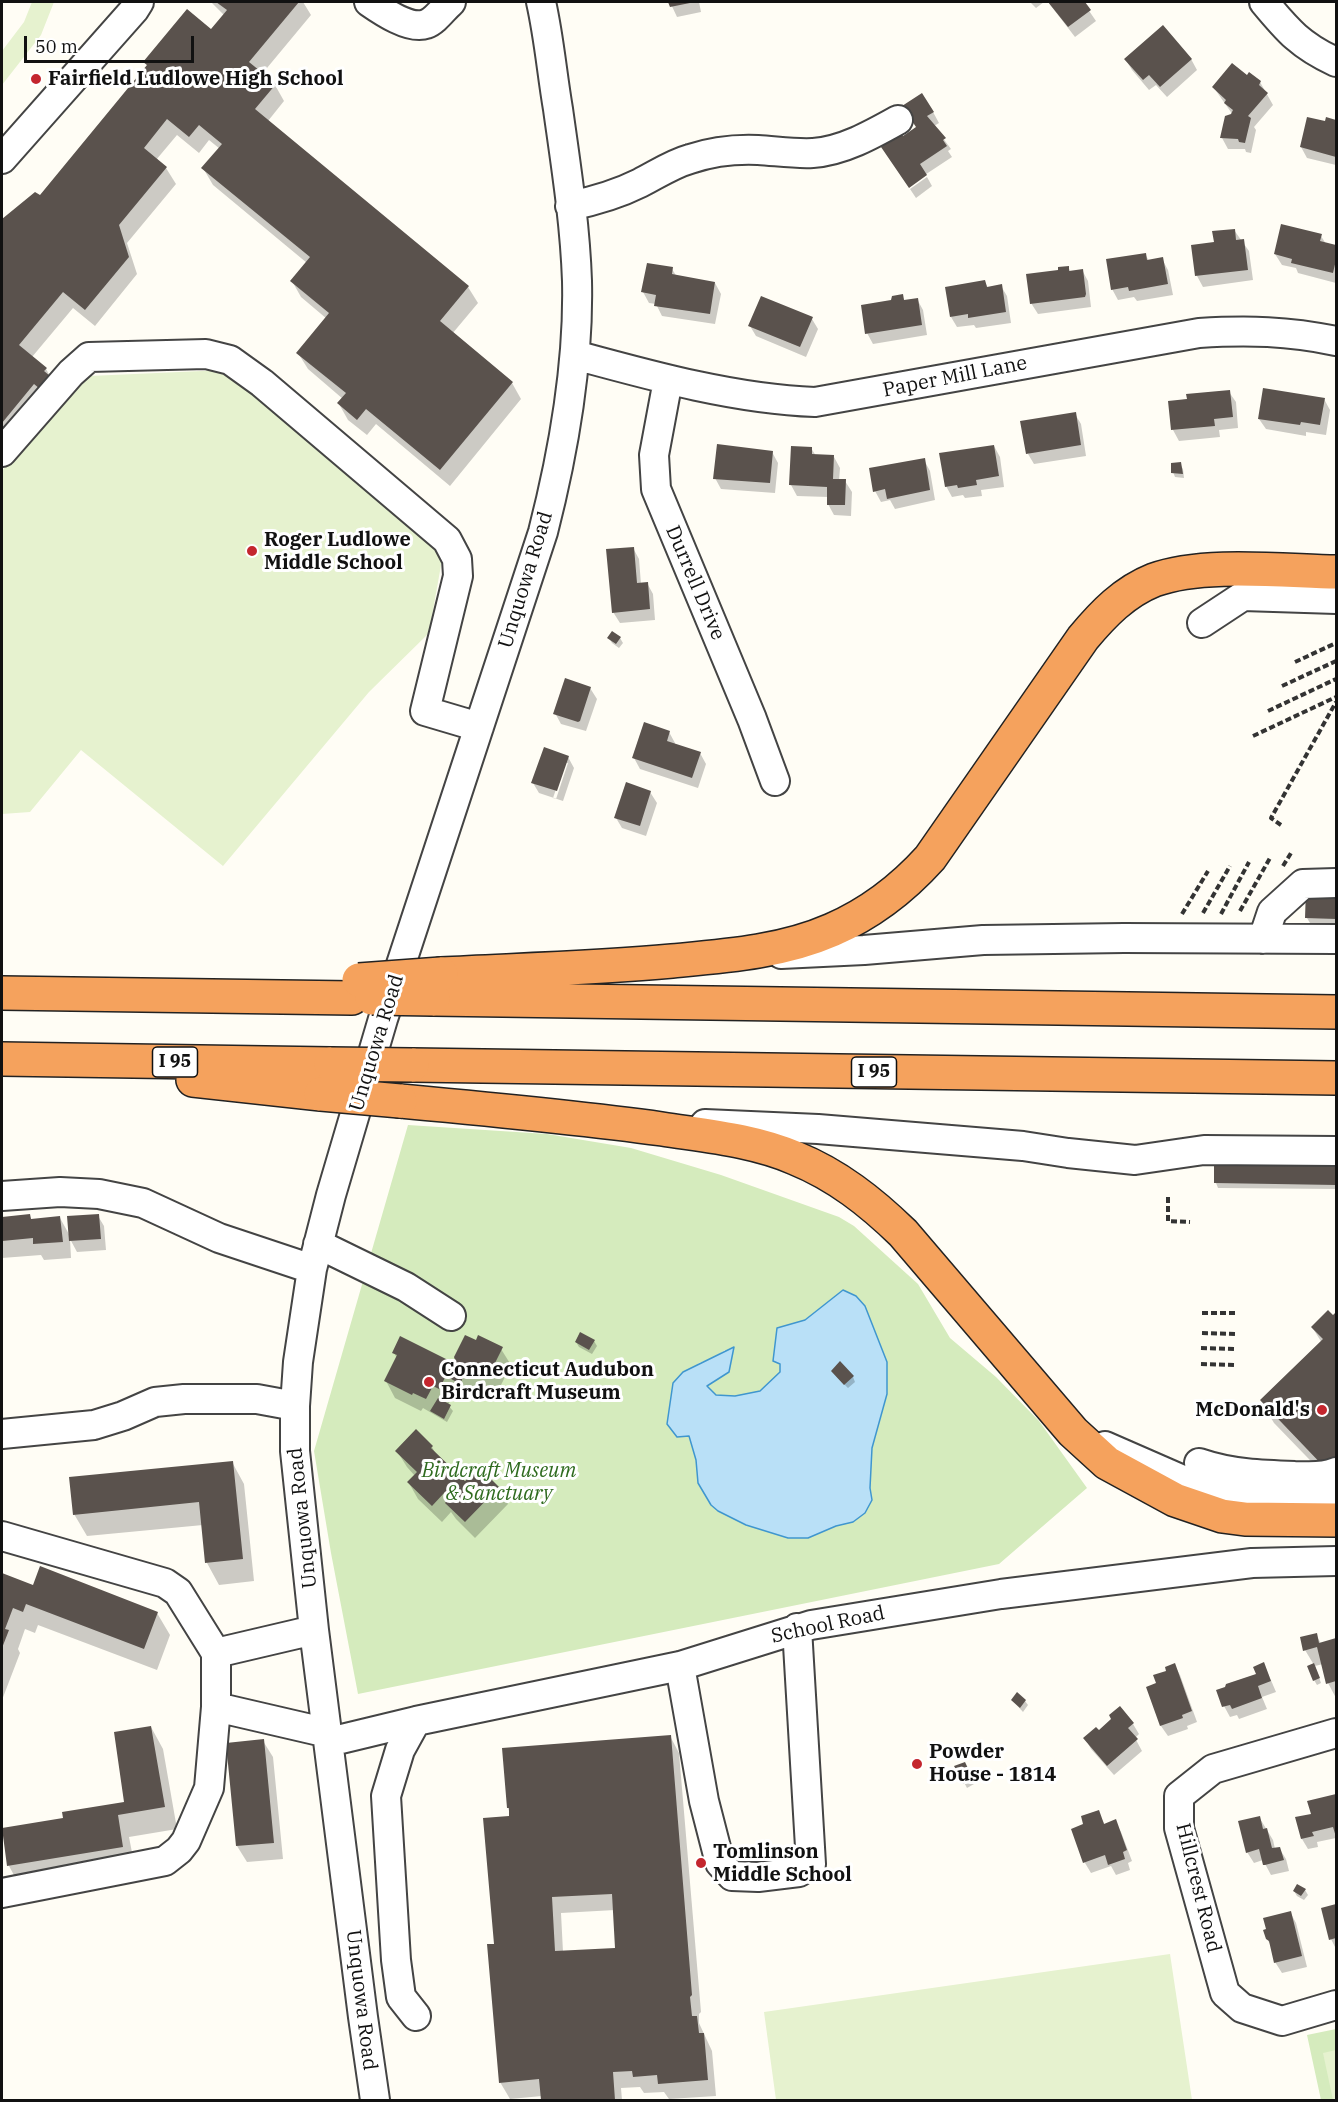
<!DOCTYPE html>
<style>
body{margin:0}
#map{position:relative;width:1338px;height:2102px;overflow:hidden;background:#fffdf5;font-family:"IBM Plex Serif",serif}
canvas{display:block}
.frame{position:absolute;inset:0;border:3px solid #111;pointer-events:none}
.scale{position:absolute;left:24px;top:36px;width:170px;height:27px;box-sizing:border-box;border:3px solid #111;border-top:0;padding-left:8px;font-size:18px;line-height:21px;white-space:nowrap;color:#111;-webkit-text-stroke:4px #fff;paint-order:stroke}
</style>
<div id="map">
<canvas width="1338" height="2102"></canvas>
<div class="frame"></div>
<div class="scale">50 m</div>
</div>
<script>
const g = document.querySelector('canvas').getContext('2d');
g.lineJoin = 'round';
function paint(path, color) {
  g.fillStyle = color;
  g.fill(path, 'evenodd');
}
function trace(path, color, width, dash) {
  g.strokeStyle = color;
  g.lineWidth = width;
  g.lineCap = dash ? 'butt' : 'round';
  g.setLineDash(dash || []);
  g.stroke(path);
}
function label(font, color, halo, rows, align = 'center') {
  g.font = font + ' "IBM Plex Serif",serif';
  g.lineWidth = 6;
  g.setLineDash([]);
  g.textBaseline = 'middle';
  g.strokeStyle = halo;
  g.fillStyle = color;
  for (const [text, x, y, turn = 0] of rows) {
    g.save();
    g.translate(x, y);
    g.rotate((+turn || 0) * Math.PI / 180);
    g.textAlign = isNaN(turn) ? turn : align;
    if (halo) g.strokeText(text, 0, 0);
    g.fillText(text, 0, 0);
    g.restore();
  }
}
paint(new Path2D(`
 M408 1125 547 1134 631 1148 721 1175 839 1217 854 1226 918 1284 950 1338 996 1377 1039 1421 1087 1488 999 1564 358 1694 331 1553 314 1451ZM843 1290 865 1306 887 1362V1394L872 1448 870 1488 872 1500 865 1513 853 1522 836 1526 808 1538 746 1525 718 1511 711 1505 698 1483 696 1460 689 1435 667 1423 670 1406 699 1363 713 1358 725 1350 729 1371 707 1385 716 1395 735 1396 760 1391 780 1373 778 1328 805 1320Z
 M1336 2029V2100H1321L1307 2035Z`), '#d5ebbd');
paint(new Path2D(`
 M32 2H54L41 35 2 85V51L24 22Z
 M225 370 443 554 429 633 369 692 223 866 81 750 30 812 2 814V471L75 382 89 376Z
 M1170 1954 1192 2100H776L764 2012Z
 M1336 2050V2100H1333L1323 2053Z`), '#e6f2cf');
const water = new Path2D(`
 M843 1290 856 1296 865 1306 887 1362V1394L872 1448 870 1488 872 1500 865 1513 853 1522 836 1526 808 1538H788L746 1525 718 1511 711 1505 698 1483 696 1460 689 1436 677 1437 667 1424 673 1383 683 1372 734 1347 729 1372 707 1386 716 1395 735 1396 760 1391 780 1372V1364L773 1361 777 1328 805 1320Z`);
paint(water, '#b9e0f7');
trace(water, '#3f96cf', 1.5);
paint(new Path2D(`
 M211 2H303L311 15 262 74 275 85 284 101 268 121 468 287 478 303 452 334 512 383 521 399 450 486 376 424 367 435 348 420 339 404 343 399 308 369 298 353 327 319 301 297 292 281 307 263 213 185 203 168 220 149 209 140 199 153 177 135 156 160 166 168 176 184 127 243 137 274 95 326 73 308 32 357 46 369 55 385 2 450V221L35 194 40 197 148 67 145 62 211 31 224 15Z
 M670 2H699L701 12 677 17Z
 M1030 2H1044L1036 8Z
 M1048 2H1083L1096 21 1075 37Z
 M1191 59 1197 70 1167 97 1156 85 1149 90 1132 70 1126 60Z
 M1247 77 1260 82 1273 105 1254 127 1256 130 1251 153 1246 152 1245 149H1228L1222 138 1233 115 1214 88Z
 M933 112 939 123 934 126 951 149 948 151 952 157 908 186 918 128 911 117Z
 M1328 119 1336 122V165L1307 158 1301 147 1327 123Z
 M927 177 932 186 916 198 910 189Z
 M1234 230 1249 251 1253 280 1203 287 1197 276 1193 247 1215 244Z
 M1321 236 1326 244 1336 247V283L1298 273 1296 268 1282 265 1275 254Z
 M1145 254 1149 261 1162 259 1168 270 1173 295 1137 301 1134 297 1118 300 1112 289Z
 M1068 267 1071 272 1082 270 1088 281 1091 307 1038 314 1031 303 1060 272Z
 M672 269 677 277 715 283 721 294 715 324 662 316 656 304 649 303 643 292Z
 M985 282 988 288 1001 286 1007 296 1011 323 976 328 974 325 957 327 951 317Z
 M902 296 905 301 917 299 923 310 927 335 873 344 867 333 893 301Z
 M812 319 818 329 806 357 756 336 750 326Z
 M1229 392 1236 402 1238 428 1219 430 1220 437 1179 441 1173 430 1170 402Z
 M1324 399 1330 410 1326 435 1306 432V436L1266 429 1259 419Z
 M1075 414 1081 424 1086 456 1034 464 1028 454Z
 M994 446 1000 457 1004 487 981 490 982 496 965 498 963 495 952 497 946 486Z
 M792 448H811L816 456 834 457 840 468 839 481H845L852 492 851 516 834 515 828 504V497L797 496 791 485Z
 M772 452 778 463 775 493 721 489 715 478Z
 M924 460 930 471 935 500 895 509 890 500 881 502 875 491Z
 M1180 464 1183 469 1184 478 1175 477 1173 472Z
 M633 548 639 559 641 584 647 583 653 594 655 620 620 623 613 612Z
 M609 638H620L623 643 619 648 612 643Z
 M590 688 597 699 586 731 561 724 555 713Z
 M669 732 675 743V745L700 753 706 764 698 788 640 769 634 758Z
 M568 757 574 768 563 801 539 793 533 783ZM565 763H568L556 799 553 798Z
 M650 792 657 803 646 836 622 828 616 818Z
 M1336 891V923H1310L1307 918Z
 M1216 1156 1336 1157V1189L1218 1188 1216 1183Z
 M29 1216 32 1220 60 1218 70 1236 98 1216 104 1226 106 1250 77 1252 70 1239 71 1258 44 1260 41 1255 2 1258V1218Z
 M1336 1314V1487L1274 1423 1261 1401 1322 1343 1312 1327Z
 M594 1341 597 1346 592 1354 579 1347 576 1342Z
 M501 1349 511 1365 499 1389 492 1385 489 1391 476 1387 470 1399 455 1392 448 1405 453 1411 447 1422 423 1408 421 1411 395 1398 386 1381 397 1358 394 1353 448 1362 452 1369Z
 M836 1376 853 1377 855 1382 848 1388Z
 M432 1447 438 1458 465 1484 498 1488 508 1504 475 1538 456 1519 451 1512 442 1522 418 1499 409 1483 415 1476 407 1467 397 1451Z
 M232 1462 244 1484 254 1581 219 1585 207 1563 203 1525 87 1536 74 1514Z
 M2 1575 34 1587 157 1613 170 1635 157 1670 38 1625 35 1633 25 1629 18 1649 20 1653 2 1700Z
 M1316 1634 1321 1644 1336 1640V1698L1328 1683 1323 1664 1315 1666 1321 1683 1317 1685 1314 1680V1665L1305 1650Z
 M1174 1664 1180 1675 1197 1722 1187 1726 1188 1729 1168 1736 1161 1726 1147 1687 1158 1684Z
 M1264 1664 1276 1692 1262 1697 1267 1709 1239 1719 1237 1715 1230 1717 1224 1706 1258 1674Z
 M1012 1700 1025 1701 1028 1705 1023 1712Z
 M1133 1724 1139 1734 1135 1738 1142 1751 1114 1775 1091 1749 1085 1738Z
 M151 1727 163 1749 177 1829 129 1837 135 1868 21 1888 9 1866 2 1830 64 1819 126 1803Z
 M670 1736 679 1753 701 2012 699 2014V2023L712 2051 716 2096 669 2099 664 2092 644 2093 640 2087 621 2088 622 2100H543L542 2096 510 2099 500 2082 495 1945 511 1817 508 1808ZM615 1910 617 1949 563 1952 561 1913Z
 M263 1741 273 1757 283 1859 247 1862 237 1846Z
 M956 1767 967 1769 974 1784 967 1788Z
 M1336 1796V1838L1317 1842 1318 1847 1308 1849 1302 1839 1312 1815 1309 1803Z
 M1098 1812 1105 1825 1115 1821 1121 1832 1132 1861 1128 1863 1130 1870 1116 1875 1111 1866 1091 1873 1085 1863 1073 1830 1085 1825Z
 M1259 1817 1273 1840 1275 1849 1279 1848 1286 1859 1289 1871 1271 1875 1263 1860 1254 1863 1247 1852Z
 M1305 1890 1308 1895 1304 1900 1297 1896 1294 1891Z
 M1336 1906V1949L1331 1939 1323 1909Z
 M1290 1912 1296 1923 1307 1967 1282 1973 1275 1962 1272 1947 1267 1939Z`), '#0003');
paint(new Path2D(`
 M216 2H299L249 62 276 84 255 109 469 286 440 321 513 382 440 470 366 409 357 420 337 403 346 393 296 353 329 313 290 281 310 257 201 168 222 144 199 125 189 137 167 119 144 148 167 167 119 225 129 257 85 310 63 292 19 345 47 368 44 371 50 376 40 389 34 384 2 423V219L35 192 40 195 147 65 143 62 187 9 211 29 227 10Z
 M668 2H690V3L670 7Z
 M1048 2H1085L1091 10 1068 27Z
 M1163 25 1192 59 1160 87 1149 75 1143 80 1124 59Z
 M1232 63 1247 75 1249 72 1261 81 1259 85 1268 93 1248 116 1251 118 1245 143 1239 142 1238 139 1220 138 1225 116 1231 114 1233 110 1224 103 1226 100 1212 87Z
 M922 93 934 112 927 116 946 138 943 140 947 146 920 164 927 175 909 188 881 147 901 133 903 136 916 127 902 106Z
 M1307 117 1325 121 1326 117 1336 120V157L1300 147Z
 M1281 224 1322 234 1320 241 1336 245V260L1333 273 1291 263 1292 259 1274 254Z
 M1235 229 1236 240 1244 239 1248 270 1195 276 1191 245 1214 242 1212 231Z
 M1146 253 1147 260 1163 257 1168 284 1129 291 1128 287 1111 290 1106 259Z
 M647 263 673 267 672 274 715 282 710 314 654 306 656 295 641 292Z
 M1069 266V271L1083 269 1086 294 1085 297 1030 304 1026 274 1058 270V267Z
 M985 280 987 287 1002 284 1006 312 968 318V314L950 317 945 287Z
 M903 294 904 300 918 298 922 325 865 334 861 305 891 300 892 296Z
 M761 296 813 317 800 347 748 326Z
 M1263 388 1325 398 1320 425 1301 422 1300 425 1258 419Z
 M1230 390 1233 417 1214 419 1215 426 1171 430 1168 401 1187 399 1186 394Z
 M1076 412 1081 445 1026 454 1020 421Z
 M717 444 773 451 770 483 713 479Z
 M994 445 999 476 976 480 977 485 958 488 957 485 945 487 939 453Z
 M791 446 812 447V454L834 455 833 479H846L845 505H827V487L789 485Z
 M925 458 930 490 887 499 885 489 873 492 869 468Z
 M1181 462 1183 474 1171 473V463Z
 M634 547 637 583 648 582 650 609 612 613 606 549Z
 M612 631 621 637 616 644 607 638Z
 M565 678 591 687 580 721 578 722 553 714Z
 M644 722 670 731 667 741 701 752 692 778 632 758Z
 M544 747 569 756 557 791 531 783Z
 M626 782 651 791 640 826 614 818Z
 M1306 889H1336V919L1305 918Z
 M1214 1154 1336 1156V1185L1214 1183Z
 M30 1214 31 1219 60 1216 63 1242 33 1244V1238L2 1241V1217Z
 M99 1214 101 1239 69 1241 67 1216Z
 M1328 1310 1333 1315 1336 1312V1463L1328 1471 1260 1400 1323 1339 1311 1327Z
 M580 1332 595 1340 589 1350 575 1342Z
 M465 1335 476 1340 478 1335 503 1347 490 1373 482 1369 479 1375 466 1371 460 1384 446 1376 439 1389 433 1386 426 1399 413 1393 412 1395 384 1381 397 1355 392 1353 400 1336 450 1361 448 1365 452 1367 455 1360 454 1357Z
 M840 1361 854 1376 844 1385 831 1371Z
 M438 1398 451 1405 444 1419 430 1411Z
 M416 1429 433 1446 431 1448 465 1481 479 1467 499 1487 465 1522 445 1503 450 1497 445 1492 432 1506 407 1482 417 1472 395 1451Z
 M233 1461 243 1559 205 1563 199 1502 73 1515 69 1477Z
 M40 1566 158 1612 144 1649 26 1604 23 1612 13 1608 5 1629 9 1630 2 1648V1573L33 1585Z
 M1317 1633 1319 1643 1336 1638V1681L1326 1684 1317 1647 1303 1651 1300 1637Z
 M1264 1662 1271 1681 1258 1686 1262 1698 1232 1709 1230 1705 1222 1707 1216 1690 1225 1687 1226 1684 1256 1674 1253 1667Z
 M1175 1663 1192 1711 1182 1715 1183 1718 1160 1726 1146 1687 1156 1683 1153 1675 1166 1671 1165 1667Z
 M1314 1663 1320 1678 1313 1681 1307 1666Z
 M1017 1692 1026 1700 1020 1708 1011 1700Z
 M1120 1706 1134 1723 1128 1728 1138 1739 1107 1766 1083 1738 1096 1727 1099 1730 1111 1719 1109 1715Z
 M151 1726 165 1807 118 1815 123 1847 7 1866 2 1828 63 1818 62 1812 124 1802 114 1732Z
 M671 1735 692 1995 690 1997 692 2016H697L699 2033H704L708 2080 658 2084 657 2075 633 2077 632 2071 613 2072 615 2100H541L539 2079 499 2083 487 1944H494L483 1818 509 1816V1808H507L502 1748ZM612 1894 615 1948 555 1951 552 1897Z
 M264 1739 274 1843 236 1846 226 1743Z
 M965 1762 973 1779 963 1784 954 1766Z
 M1336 1794V1837L1333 1827 1312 1832 1314 1836 1301 1839 1295 1817 1311 1814 1307 1801Z
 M1099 1810 1104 1824 1116 1819 1127 1850 1123 1852 1125 1859 1108 1865 1105 1855 1083 1863 1071 1829 1083 1824 1081 1816Z
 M1260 1816 1263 1829 1267 1828 1272 1848 1280 1847 1284 1860 1265 1865H1263L1259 1849 1246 1853 1238 1821Z
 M1297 1884 1306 1889 1301 1896 1293 1891Z
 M1336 1904V1938L1329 1940 1321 1908Z
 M1291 1911 1302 1956 1274 1963 1269 1941 1266 1939 1263 1930 1266 1929 1263 1918Z`), '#5a524d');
const minor = new Path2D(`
 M369 2C382 11 410 30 426 24 435 21 444 8 451 2
 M1264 2C1288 31 1301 46 1336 62
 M2 159 134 10 139 2
 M570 206C594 201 618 194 640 183 656 175 672 164 690 159 711 152 735 149 758 150 776 151 794 154 813 153 843 151 873 134 898 120
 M575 355C652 376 735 399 815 402L1199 333C1248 330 1288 331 1336 341
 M668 380 654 455 656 489 752 719 775 781
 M2 452 71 373 89 357 206 354 230 360 262 383 447 540 457 559 458 576 425 711 479 727
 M1202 623 1243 596 1336 599
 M1263 939 1272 912 1303 884 1336 883
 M781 954 864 950 983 940 1124 938 1336 939
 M705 1124 818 1129 1023 1146 1068 1153 1135 1160 1204 1150 1336 1151
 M2 1196 60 1192 99 1194 143 1203 219 1238 312 1269
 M318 1244 406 1287 451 1316
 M2 1434 94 1425 123 1416 155 1402 184 1399H257L295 1406
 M1105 1446 1208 1491 1248 1495H1336
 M1199 1463C1231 1474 1262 1475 1295 1476 1309 1476 1323 1478 1336 1472
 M2 1536 165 1583 178 1592 216 1653V1707L209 1788 186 1841 179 1850 165 1861 2 1893
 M216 1653 314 1630
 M680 1666 704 1801 720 1863 732 1876 758 1877 799 1872 811 1864 797 1628
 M216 1707 328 1733
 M416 1721 400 1750 386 1796 396 1960 401 1997 416 2016
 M1336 1733 1213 1769 1179 1796V1828L1225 1993 1242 2008 1282 2021 1336 2005
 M329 1742 416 1721 680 1666 811 1625 1001 1594 1252 1563 1336 1561
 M375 2100 363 2017 314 1630 295 1451V1406L298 1362 312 1269 331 1195 383 1019 543 532C564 450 579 366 577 281 575 223 566 166 558 109 552 74 549 37 541 2`);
const highway = new Path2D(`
 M441 974C518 970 595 968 672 961 726 956 782 952 832 930 871 913 902 889 930 858L1083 638C1103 614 1124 592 1154 580 1202 562 1284 571 1336 572
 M2 993 352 998
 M433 999 1336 1012
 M2 1059 331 1064
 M412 1065 1336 1078
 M193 1080 321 1094
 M400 1101C487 1109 575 1117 662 1129 707 1136 753 1140 795 1158 837 1175 871 1202 903 1233L1073 1432 1107 1463 1175 1500 1222 1516 1245 1519 1336 1520`);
trace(minor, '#444', 32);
trace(highway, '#222', 36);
trace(new Path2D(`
 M1295 662 1336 643
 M1282 686 1336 661
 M1268 711 1336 679
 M1253 736 1336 697
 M1281 825 1271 818 1336 702
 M1283 866 1291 853
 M1240 911 1270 858
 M1203 913 1230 866
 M1182 914 1208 871
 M1221 914 1249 862
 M1168 1197V1221L1190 1222
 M1202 1313H1236
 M1202 1333 1236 1334
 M1201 1348 1236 1349
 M1201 1364 1235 1365`), '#333', 4, [6, 3]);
trace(minor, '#fff', 28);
trace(highway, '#f5a25d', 33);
const highwayBridge = new Path2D(`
 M359 980 441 974
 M372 998 433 999
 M331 1064 412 1065
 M321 1094 400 1101`);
trace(highwayBridge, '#222', 36, []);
trace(highwayBridge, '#f5a25d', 33);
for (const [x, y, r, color] of [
 [36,79,6,"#c4262e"],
 [252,551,6,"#c4262e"],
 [429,1382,6,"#c4262e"],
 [1322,1410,6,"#c4262e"],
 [917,1764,6,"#c4262e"],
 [701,1863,6,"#c4262e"]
]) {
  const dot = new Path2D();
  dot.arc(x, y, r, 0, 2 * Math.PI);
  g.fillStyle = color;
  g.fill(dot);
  trace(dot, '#fff', 2);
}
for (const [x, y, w] of [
 [175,1062,45],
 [874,1072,45]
]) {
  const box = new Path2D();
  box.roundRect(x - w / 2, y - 15, w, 30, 4.5);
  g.fillStyle = '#fff';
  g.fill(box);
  trace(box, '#111', 1.5);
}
label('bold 18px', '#111', null, [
 ["I 95",175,1062],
 ["I 95",874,1072]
]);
label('bold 20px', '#111', '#fff', [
 ["Fairfield Ludlowe High School",48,79],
 ["Roger Ludlowe",264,540],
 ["Middle School",264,563],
 ["Connecticut Audubon",441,1370],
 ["Birdcraft Museum",441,1393],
 ["McDonald's",1310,1410,"right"],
 ["Powder",929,1752],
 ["House - 1814",929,1775],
 ["Tomlinson",713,1852],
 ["Middle School",713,1875]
], 'left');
label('20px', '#111', '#fff', [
 ["Paper Mill Lane",955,377,-11],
 ["Unquowa Road",526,580,-73],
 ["Durrell Drive",695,583,67],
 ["Unquowa Road",377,1043,-73],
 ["Unquowa Road",303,1518,-96],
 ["School Road",828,1625,-12],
 ["Hillcrest Road",1198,1888,76],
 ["Unquowa Road",361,2000,83]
]);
label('italic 20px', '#2f6b1f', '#fff', [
 ["Birdcraft Museum",499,1471],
 ["& Sanctuary",499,1494]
]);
</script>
